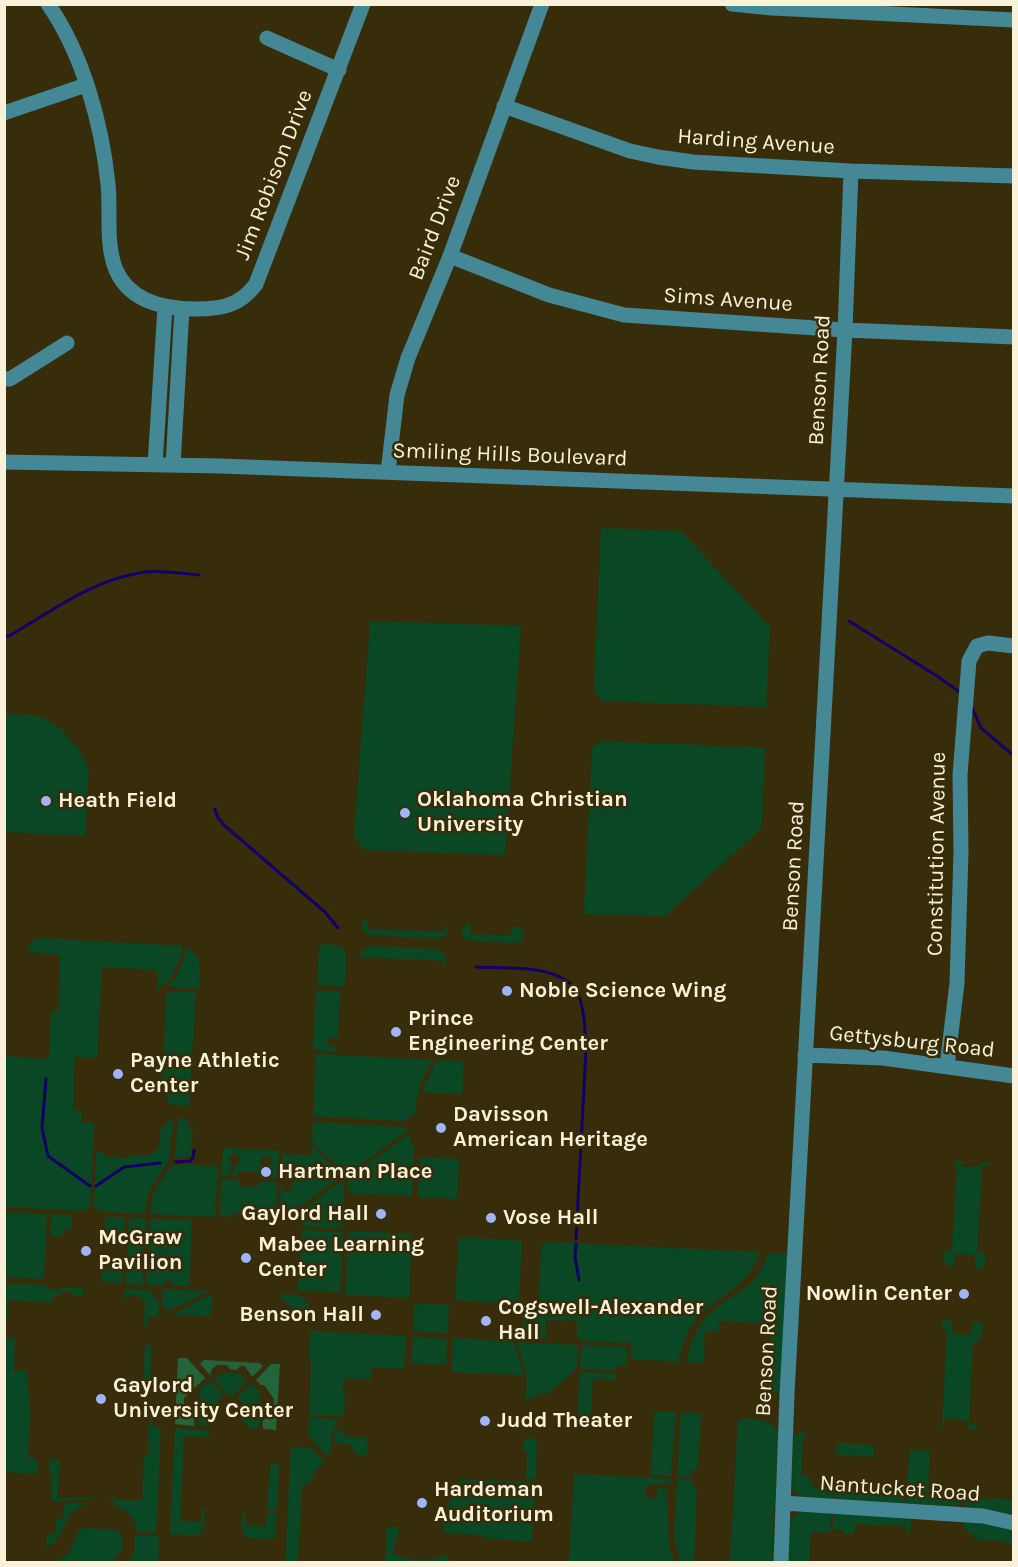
<!DOCTYPE html>
<style>
body{margin:0}
#map{position:relative;width:1018px;height:1567px;overflow:hidden;background:#372d0a;font-family:Karla,sans-serif}
canvas{display:block}
.frame{position:absolute;inset:0;border:6px solid #f9f1d9;pointer-events:none}
</style>
<div id="map">
<canvas width="1018" height="1567"></canvas>
<div class="frame"></div>
</div>
<script>
const g = document.querySelector('canvas').getContext('2d');
g.lineJoin = 'round';
function paint(path, color) {
  g.fillStyle = color;
  g.fill(path, 'evenodd');
}
function trace(path, color, width, dash) {
  g.strokeStyle = color;
  g.lineWidth = width;
  g.lineCap = dash ? 'butt' : 'round';
  g.setLineDash(dash || []);
  g.stroke(path);
}
function label(font, color, halo, rows, align = 'center') {
  g.font = font + ' Karla,sans-serif';
  g.lineWidth = 5;
  g.setLineDash([]);
  g.textBaseline = 'middle';
  g.strokeStyle = halo;
  g.fillStyle = color;
  for (const [text, x, y, turn = 0] of rows) {
    g.save();
    g.translate(x, y);
    g.rotate((+turn || 0) * Math.PI / 180);
    g.textAlign = isNaN(turn) ? turn : align;
    if (halo) g.strokeText(text, 0, 0);
    g.fillText(text, 0, 0);
    g.restore();
  }
}
paint(new Path2D(`
 M601 528 681 531 770 627 766 707 602 701 594 691Z
 M370 621 521 626 505 855 365 850 354 837Z
 M5 714 40 716 61 729 78 748 89 770 85 836 5 832Z
 M600 741 765 748 762 828 665 916 584 914 592 749Z
 M368 920V929L444 932 445 923 448 931 446 936 438 939 368 935 361 928 363 921Z
 M466 924H470V934L511 936 512 927H517L523 930V937L521 941 514 943 469 940 463 938 461 932 463 926Z
 M37 938 183 946C180 964 172 980 157 990V970L102 967 97 1058 75 1057 73 1110 82 1111 81 1122 94 1123 90 1208H86V1211L5 1207V1056L49 1059 51 1011H59L60 955 27 952 30 944Z
 M321 944 336 945 344 949 346 956 345 987 317 985 318 957Z
 M371 946 436 949C446 953 447 959 446 969H444V961L361 957 359 965 361 951Z
 M188 947 199 958 200 988 167 987 178 974Z
 M316 990 340 991 338 1037H331L328 1040 329 1046 335 1047 337 1052 313 1050Z
 M171 991 196 992 189 1106 171 1105 162 1090 166 995Z
 M316 1054 432 1060 419 1086V1092H417L416 1113 404 1121 313 1116Z
 M435 1060 464 1061 462 1094 423 1092C424 1080 435 1072 435 1060Z
 M178 1118H186L187 1122 189 1123V1130H193L191 1156 175 1158Z
 M171 1119H173L169 1160 149 1191 145 1212 144 1214 98 1211V1208H94L96 1152 103 1153 107 1157 127 1158 132 1155H151L159 1147 161 1129Z
 M313 1122 403 1127 407 1131 347 1174 312 1144Z
 M410 1134V1142L414 1144 412 1196 349 1193 348 1177Z
 M312 1147 343 1176 281 1219 279 1217 281 1183 283 1184 282 1189 285 1192 291 1190C294 1183 295 1174 289 1170L283 1171 281 1178 282 1154 311 1156Z
 M223 1148 279 1151 277 1178H270L267 1168 272 1162 270 1157 262 1156 260 1162 266 1178 259 1177V1172H240L239 1176H231L240 1160 239 1155 233 1154 228 1159 233 1167 228 1176H221Z
 M420 1157 459 1159 457 1199 418 1197Z
 M954 1161H965L960 1166 976 1167 983 1162H990L989 1165H982L977 1252 983 1253 986 1257 984 1266 980 1270 975 1268V1255L955 1254 954 1265 951 1268 943 1260 944 1253 952 1250 957 1165 954 1164Z
 M192 1164 207 1167 218 1165 215 1217 151 1214C148 1194 162 1181 171 1166Z
 M221 1179 239 1180V1186L258 1187 259 1181 277 1182 275 1219 265 1218 264 1214 231 1213 230 1217 220 1216Z
 M344 1180V1208H332L331 1215 344 1216 343 1228 302 1227V1210Z
 M4 1212 47 1214 44 1279 5 1277Z
 M52 1214 72 1215V1230L63 1229 64 1236H50Z
 M105 1217H125L123 1246 108 1245 112 1233H104Z
 M129 1218H146L142 1285 125 1284Z
 M149 1219 192 1220 189 1286H173L171 1281 167 1280 162 1286 146 1284 147 1259H150L153 1255 151 1250 148 1248Z
 M302 1230 343 1232 340 1292 298 1291Z
 M349 1231 412 1234 409 1298 345 1295Z
 M459 1237 522 1241 519 1304 455 1300Z
 M543 1242 760 1252C745 1302 688 1295 679 1362L633 1359 631 1357V1343L579 1341 580 1337 577 1336V1321L546 1320 545 1334 548 1335 547 1339 523 1338 524 1309H541V1300L539 1299 541 1248 543 1247Z
 M768 1253H785L787 1256 780 1393 767 1392 770 1335 760 1334V1323L720 1321 719 1332 705 1331 704 1361 702 1363 686 1362C690 1348 693 1335 702 1323 725 1291 754 1299 768 1253Z
 M107 1258H123L121 1283 101 1282V1270L110 1271Z
 M4 1283 47 1285V1289L59 1290 61 1287 83 1288V1297L75 1296 71 1292H62L58 1296H53V1302L8 1300 6 1327H5Z
 M125 1289 149 1290 159 1302 158 1317H148L147 1329H144L145 1300C134 1295 136 1293 124 1299Z
 M163 1289 207 1291 208 1292 170 1310 162 1307Z
 M281 1294 300 1295 310 1306V1316L305 1321 279 1296Z
 M210 1295 212 1296 211 1316 172 1315Z
 M414 1304 449 1305 448 1333 413 1331Z
 M946 1319 952 1322 953 1333 971 1335 972 1325 975 1321 981 1323 983 1326 980 1341 973 1342 969 1424 978 1425 977 1429H968V1420L944 1419V1428L934 1427 942 1426 947 1330 941 1329 942 1323Z
 M310 1331 406 1336 404 1369 372 1368 371 1380 347 1378 342 1386 345 1394 344 1416 309 1415 311 1364 309 1357Z
 M413 1337 447 1339 446 1365 411 1363Z
 M6 1338H15L14 1370 27 1371 30 1416 28 1458 37 1459V1474L5 1472Z
 M453 1338 514 1342 524 1375 452 1372Z
 M517 1342 578 1345 577 1368 548 1394 540 1393 525 1402 527 1376Z
 M145 1345H152L148 1402H142Z
 M581 1345 627 1347V1366H617V1370L580 1369Z
 M580 1372 616 1374V1380L593 1379 590 1429 577 1427Z
 M222 1373 240 1374 247 1381 232 1396H228L214 1380Z
 M209 1381 224 1396 216 1403 214 1420 209 1425H198L199 1414 194 1407 200 1399V1389Z
 M251 1384 260 1391 259 1402 263 1406C263 1415 259 1420 258 1429L249 1428 243 1422 244 1405 237 1397Z
 M654 1412H676L671 1476 651 1475Z
 M681 1412 701 1413 698 1468 692 1470 691 1477 677 1476Z
 M149 1418 155 1428H161L156 1533 136 1531C136 1518 127 1510 115 1506V1501L109 1500V1498L142 1501 144 1455H148Z
 M309 1418 339 1420 332 1433 331 1454H325L308 1434Z
 M738 1419C753 1420 770 1417 778 1432L772 1560 770 1562H730Z
 M341 1424 340 1431 344 1436 368 1438 367 1455H357V1450H352V1444L334 1443 335 1435Z
 M175 1428 205 1430 209 1433 208 1450 207 1437 184 1436 180 1521 201 1522V1509H205L204 1528 198 1536 170 1534Z
 M800 1432 813 1434 803 1435 801 1476 811 1477V1487L894 1492 895 1483H905L903 1503 800 1496 793 1489 792 1483 794 1436Z
 M524 1438 537 1439 536 1479 526 1478 527 1451H523Z
 M837 1443 874 1445 873 1457 836 1455Z
 M291 1447 312 1448 324 1462 316 1469 310 1484H302L298 1562H285Z
 M910 1450 930 1451 928 1492H921L907 1481Z
 M50 1459 60 1460 58 1498 93 1497V1500L52 1501V1475L49 1474Z
 M270 1464H279L277 1511 267 1510Z
 M574 1474 671 1479V1483L648 1485 644 1493 647 1498 652 1499 658 1496 656 1488 667 1489 669 1545 674 1562H569Z
 M460 1479 535 1482 532 1541 485 1539 484 1535 444 1533 443 1516Z
 M677 1479 693 1480 692 1485 697 1488 694 1562H680L674 1538Z
 M907 1483 920 1494 957 1496 960 1503 956 1506 905 1503Z
 M960 1497 1013 1500V1514L965 1506Z
 M87 1503 70 1514 59 1538 46 1549 47 1533H56V1519H63L64 1504Z
 M243 1511H246V1525L266 1526 267 1513H276L275 1539 247 1538 242 1531Z
 M804 1512 831 1513 830 1533 811 1532 809 1562H788C789 1546 783 1516 804 1512Z
 M833 1513 909 1518 911 1522 910 1533 907 1535 906 1526 855 1524 854 1534H844V1530L833 1529Z
 M968 1521 1013 1529V1546L1001 1541 976 1539 963 1527V1523Z
 M387 1527H400L392 1553C410 1561 428 1563 446 1555L448 1556 450 1562H385Z
 M80 1528 119 1530C126 1542 123 1553 113 1562H55L69 1553Z
 M135 1535 159 1536 158 1562H128L134 1552Z`), '#0a4725');
paint(new Path2D(`
 M178 1358H187L205 1378 184 1398V1404L188 1408V1413L194 1419V1426L175 1424Z
 M204 1360 259 1363 263 1366 252 1377 245 1366H240L237 1370 230 1369 227 1365H217L212 1369 210 1375 200 1364Z
 M271 1364H280L276 1430 263 1429V1421L273 1410 274 1399 264 1385H261L256 1380Z`), '#23643b');
trace(new Path2D(`
 M849 621 937 676 961 693
 M4 636H9C49 613 88 583 134 574 155 569 178 573 199 575
 M972 708 981 728 1014 756
 M215 809 218 818 225 826 325 912 338 928
 M476 967C505 969 564 963 578 994 585 1011 585 1031 586 1049L576 1239
 M46 1079 42 1128 48 1156 90 1186
 M176 1162 190 1161 193 1158 194 1150
 M96 1186 124 1167 160 1163
 M576 1244 575 1257 579 1280`), '#120067', 3);
trace(new Path2D(`
 M48 4C83 54 102 125 108 184 111 212 105 243 116 270 130 302 165 309 196 309 221 309 240 306 256 284L363 4
 M732 4 772 8 1014 20
 M267 38 339 70
 M504 106 630 151 658 157 693 162 851 171 1014 176
 M4 113 86 85
 M450 256 549 295 624 315 845 330 1014 337
 M4 379H10L67 343
 M4 462 221 466 1014 496
 M155 465 165 307
 M173 465 182 309
 M388 472 397 395 408 358 450 256 542 4
 M805 1055 883 1058 1014 1076
 M947 1066 957 983 961 852 960 775 969 661 977 646 988 643 1014 646
 M783 1503 983 1516 1014 1523
 M781 1562 787 1394 845 330 851 171`), '#448795', 15);
for (const [x, y, r, color] of [
 [46,801,6,"#a0b3fd"],
 [405,813,6,"#a0b3fd"],
 [507,991,6,"#a0b3fd"],
 [396,1032,6,"#a0b3fd"],
 [118,1074,6,"#a0b3fd"],
 [441,1128,6,"#a0b3fd"],
 [266,1172,6,"#a0b3fd"],
 [381,1214,6,"#a0b3fd"],
 [491,1218,6,"#a0b3fd"],
 [86,1251,6,"#a0b3fd"],
 [246,1258,6,"#a0b3fd"],
 [964,1294,6,"#a0b3fd"],
 [376,1315,6,"#a0b3fd"],
 [486,1321,6,"#a0b3fd"],
 [101,1399,6,"#a0b3fd"],
 [485,1421,6,"#a0b3fd"],
 [422,1503,6,"#a0b3fd"]
]) {
  const dot = new Path2D();
  dot.arc(x, y, r, 0, 2 * Math.PI);
  g.fillStyle = color;
  g.fill(dot);
  trace(dot, '#372d0a', 2);
}
label('22px', '#f9f1d9', '#372d0a', [
 ["Harding Avenue",756,142,4],
 ["Jim Robison Drive",274,175,-69],
 ["Baird Drive",435,228,-69],
 ["Sims Avenue",728,300,4],
 ["Benson Road",820,380,-87],
 ["Smiling Hills Boulevard",510,455,2],
 ["Constitution Avenue",937,854,-89],
 ["Benson Road",794,866,-87],
 ["Gettysburg Road",912,1042,6],
 ["Benson Road",767,1351,-87],
 ["Nantucket Road",900,1489,4]
]);
label('bold 22px', '#f9f1d9', '#372d0a', [
 ["Oklahoma Christian",417,800],
 ["University",417,825],
 ["Heath Field",58,801],
 ["Noble Science Wing",519,991],
 ["Prince",408,1019],
 ["Engineering Center",408,1044],
 ["Payne Athletic",130,1061],
 ["Center",130,1086],
 ["Davisson",453,1115],
 ["American Heritage",453,1140],
 ["Hartman Place",278,1172],
 ["Gaylord Hall",369,1214,"right"],
 ["Vose Hall",503,1218],
 ["McGraw",98,1238],
 ["Pavilion",98,1263],
 ["Mabee Learning",258,1245],
 ["Center",258,1270],
 ["Nowlin Center",952,1294,"right"],
 ["Cogswell-Alexander",498,1308],
 ["Hall",498,1333],
 ["Benson Hall",364,1315,"right"],
 ["Gaylord",113,1386],
 ["University Center",113,1411],
 ["Judd Theater",497,1421],
 ["Hardeman",434,1490],
 ["Auditorium",434,1515]
], 'left');
</script>
